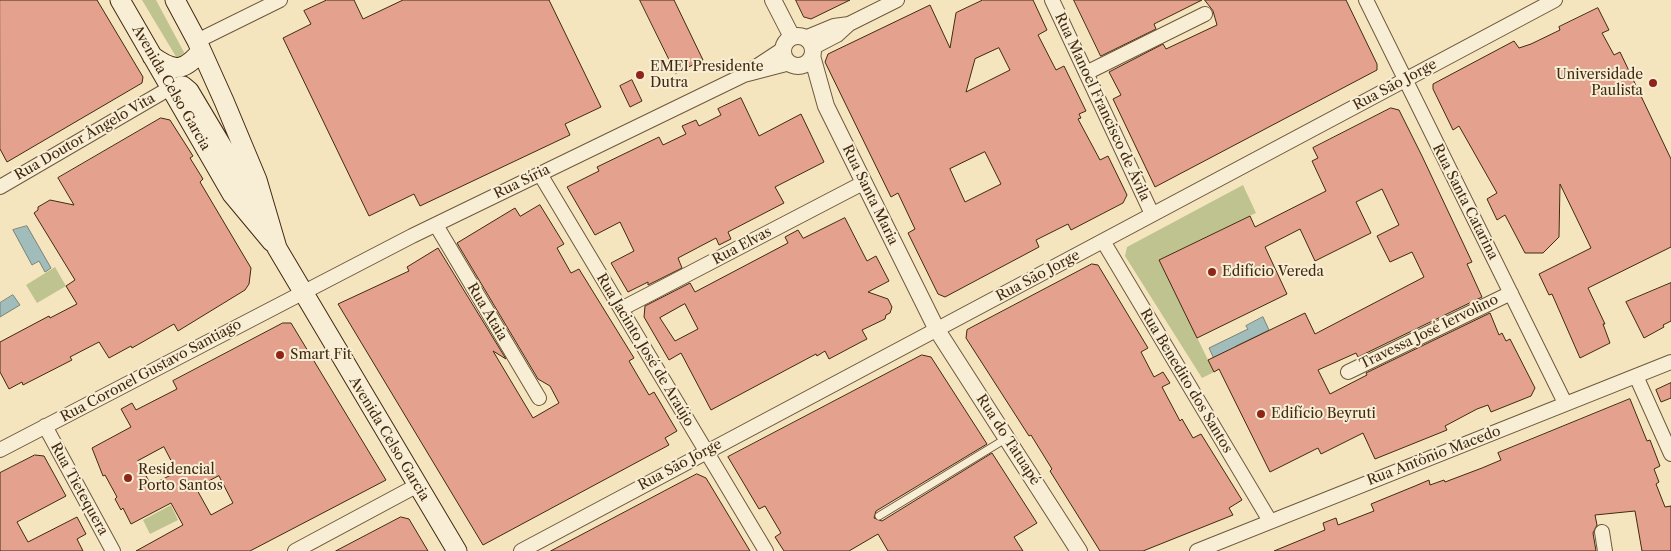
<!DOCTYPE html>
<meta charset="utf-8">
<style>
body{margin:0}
canvas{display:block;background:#f5e5bf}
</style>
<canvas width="1671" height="551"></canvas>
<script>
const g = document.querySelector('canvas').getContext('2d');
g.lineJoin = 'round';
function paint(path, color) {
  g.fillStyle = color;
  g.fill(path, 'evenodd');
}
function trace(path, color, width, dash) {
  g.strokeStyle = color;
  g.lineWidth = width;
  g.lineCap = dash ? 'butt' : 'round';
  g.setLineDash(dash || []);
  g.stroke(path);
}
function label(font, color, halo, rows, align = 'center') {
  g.font = font + ' "Libre Caslon Text",serif';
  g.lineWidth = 4;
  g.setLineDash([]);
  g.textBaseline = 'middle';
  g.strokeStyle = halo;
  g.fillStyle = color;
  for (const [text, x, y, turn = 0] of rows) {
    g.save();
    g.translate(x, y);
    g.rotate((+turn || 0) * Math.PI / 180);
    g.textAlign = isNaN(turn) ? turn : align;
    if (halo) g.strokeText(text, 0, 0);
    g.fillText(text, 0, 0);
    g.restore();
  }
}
paint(new Path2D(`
 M142 0H156L186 56 178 60Z
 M1243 185 1256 213 1159 260 1211 366 1262 348 1202 378 1125 256 1127 247Z
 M55 267 66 286 37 303 26 285Z
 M171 505 178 520 150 534 143 520Z`), '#bfc390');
const water = new Path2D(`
 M27 226 51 268 45 272 39 261 32 265 13 230Z
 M13 295 20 305 0 317V303Z
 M1263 317 1269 330 1236 346 1237 350 1215 361 1209 348 1248 329 1246 326Z`);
paint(water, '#a0bdbb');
trace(water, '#7a8277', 1);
const building = new Path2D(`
 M0 0H97L143 77 142 83 7 162 0 149Z
 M327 0H354L363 19 403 0H549L601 107 565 124 570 135 420 206 414 194 369 216 283 38 311 24 304 11Z
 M640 0H674L703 60 676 73Z
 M796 0H850L811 19 804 17Z
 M983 0H1033L1047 30 1038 35 1056 70 1064 66 1086 111 1079 114 1081 118 1078 119 1100 160 1108 156 1127 195 1123 203 1071 230 1068 224 1036 240 1039 247 945 297 938 294 908 233 915 229 898 193 891 197 825 62 828 54 930 5 950 48 956 13ZM999 48 1010 70 966 92 975 59ZM985 152 1001 184 965 202 950 169Z
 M1074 0H1202L1154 24 1156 29 1101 56Z
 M1205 0H1346L1377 64V70L1155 187 1113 99 1121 95 1109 72 1163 44 1166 49 1217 25 1213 11Z
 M1598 8 1609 30 1602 33 1614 55 1620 52 1671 159V247L1588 288 1605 324H1603L1610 343 1580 358 1552 294 1549 295 1539 274 1591 248 1560 184 1559 237 1543 253H1525L1505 215 1497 220 1487 199 1497 193 1459 126 1453 130 1433 89V84L1514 41 1519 48 1531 44 1560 30 1559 27Z
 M632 80 642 101 630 107 620 86Z
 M741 98 759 136 801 114 824 162 775 187 784 203 728 232 731 239 719 245 716 238 678 258 682 268 648 285V282L628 292 611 263 634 251 620 222 595 235 567 187 599 171 597 167 659 137 663 145 686 134 682 126 696 120 699 126 721 115 718 109Z
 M1391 108 1399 110 1422 156 1472 262 1467 264 1482 297 1358 357 1356 353 1318 370 1330 394 1367 375 1366 373 1490 313 1499 335 1502 333 1506 341 1510 339 1535 388 1531 396 1491 412 1488 405 1477 409 1445 426 1447 430 1375 459 1363 433 1321 454 1318 448 1270 472 1219 369 1214 372 1208 360 1305 313 1315 334 1424 277 1412 252 1390 262 1377 236 1399 225 1382 189 1356 202 1371 233 1315 261 1300 229 1265 247 1287 294 1197 338 1159 260 1250 216 1255 227 1326 191 1312 161 1318 158 1313 148Z
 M161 118 170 120 193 156 190 158 203 179 200 182 251 268 249 284 245 290 178 331 174 324 132 348 131 346 109 358 99 342 70 357 72 360 23 385 22 382 9 389 0 372V342L49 316 50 318 77 304 66 286 75 280 34 213 38 210V207L50 200 74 205 58 178Z
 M540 205 564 244 557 248 571 273 579 269 634 358 629 361 649 395 654 392 677 431 665 438 669 445 483 545 338 304 409 271 407 267 438 248 506 359 493 351 533 418 559 403 550 386 538 379 457 243 515 208 520 216Z
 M845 218 867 261 876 256 889 281 868 292 888 299 892 307 890 313 886 315 885 319 862 330 867 339 861 342 829 359 825 351 817 356 816 354 711 410 681 353 669 360 644 317 645 306 690 283 695 292 788 243 785 237 798 230 803 238ZM685 304 698 329 675 341 660 318Z
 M1092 264 1098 265 1148 348 1141 352 1154 377 1163 372 1170 383 1162 387 1180 421 1182 419 1193 438 1201 434 1242 500 1229 508 1233 515 1143 551H1100L1050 471 1052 469 1031 435 1029 436 966 338 967 330Z
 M1671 283V321L1663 325 1664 327 1644 338 1626 302Z
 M283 323H291L386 480 250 551H136L183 525 171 503 131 524 123 508 121 510 115 499 117 497 105 475 103 476 92 448 131 427 121 409 132 403 136 410 177 389 173 381ZM164 447 177 472 151 485 138 461ZM219 476 233 503 211 515 196 488Z
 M922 355 931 357 987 444 876 511 874 518 882 521 992 453 1037 523 1014 537 1023 551H888L878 534 849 551H784L775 537 781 533 765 506 759 509 728 457Z
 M1671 383V398L1661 402 1656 390Z
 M1630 399 1647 441 1650 440 1660 466 1654 469 1659 482 1656 484 1665 507 1671 506V551H1642L1635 511 1595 515 1597 525 1593 533 1596 551H1274L1325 530 1323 523 1336 518 1338 525 1374 511 1371 504 1415 486 1429 480 1430 485 1444 480 1445 482 1482 468 1501 460 1498 453Z
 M35 455 44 456 66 496 17 522 28 542 77 517 86 534 77 539 83 551H0V473Z
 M697 474 706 478 750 551H551Z
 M401 517 409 519 428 551H336Z`);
paint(building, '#e4a28e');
trace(building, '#412a10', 1);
const service = new Path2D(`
 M879 516 1007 438`);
const minor = new Path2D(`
 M1052 0 1152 214
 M1366 0 1565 403
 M805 38 834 26 849 24
 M197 41 280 0
 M812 48 837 35 849 24 897 0
 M748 72 783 49
 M1086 73 1205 14
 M540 174 766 551
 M0 187 170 88
 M436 225 539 398
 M1103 241 1270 521
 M621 309 863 183
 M1348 372 1511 293
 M1636 376 1671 454
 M45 426 113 551
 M0 450 412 236 744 75 790 63
 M1602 532 1605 551
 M295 551 418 485
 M521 551 1555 0
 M1197 551 1671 362`);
const tertiary = new Path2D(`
 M773 0 792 37
 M783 51a15 15 0 1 1 30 0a15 15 0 1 1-30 0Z
 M812 56 826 106 937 330 1079 551`);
const secondary = new Path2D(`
 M120 0 232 194 272 242
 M175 0 197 41 224 101 257 180 277 248 457 551
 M152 56C174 72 184 72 201 51
 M170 88 183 86 189 91 257 205`);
trace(service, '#6e593c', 9);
trace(minor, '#6e593c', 16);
trace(tertiary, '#6e593c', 18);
trace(secondary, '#412a10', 21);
trace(service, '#f8eed5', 7);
trace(minor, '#f8eed5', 14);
trace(tertiary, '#f8eed5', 16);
trace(secondary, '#f8eed5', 19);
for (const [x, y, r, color] of [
 [640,75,5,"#8f2418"],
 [1653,83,5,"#8f2418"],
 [1212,272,5,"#8f2418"],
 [280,355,5,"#8f2418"],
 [1261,414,5,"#8f2418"],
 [128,478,5,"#8f2418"]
]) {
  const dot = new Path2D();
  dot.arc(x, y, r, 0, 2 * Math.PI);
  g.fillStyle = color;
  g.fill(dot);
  trace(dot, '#f8eed5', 2);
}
label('14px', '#412a10', '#f8eed5', [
 ["EMEI Presidente",650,67],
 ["Dutra",650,83],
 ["Universidade",1643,75,"right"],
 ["Paulista",1643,91,"right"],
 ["Edifício Vereda",1222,272],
 ["Smart Fit",290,355],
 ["Edifício Beyruti",1271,414],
 ["Residencial",138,470],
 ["Porto Santos",138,486]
], 'left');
label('14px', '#412a10', '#f8eed5', [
 ["Rua São Jorge",1395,85,-28],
 ["Avenida Celso Garcia",171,88,60],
 ["Rua Manoel Francisco de Ávila",1102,107,65],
 ["Rua Doutor Ângelo Vita",85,137,-30],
 ["Rua Síria",522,182,-26],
 ["Rua Santa Maria",870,195,64],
 ["Rua Santa Catarina",1465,202,63],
 ["Rua Elvas",742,246,-28],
 ["Rua São Jorge",1038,276,-28],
 ["Rua Ataia",487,312,59],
 ["Travessa José Iervolino",1429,332,-26],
 ["Rua Jacinto José de Araújo",645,350,59],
 ["Rua Coronel Gustavo Santiago",151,371,-28],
 ["Rua Benedito dos Santos",1186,381,59],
 ["Avenida Celso Garcia",389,439,59],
 ["Rua do Tatuapé",1008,440,57],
 ["Rua Antônio Macedo",1434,456,-21],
 ["Rua São Jorge",680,465,-28],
 ["Rua Tietequera",79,489,61]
]);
</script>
